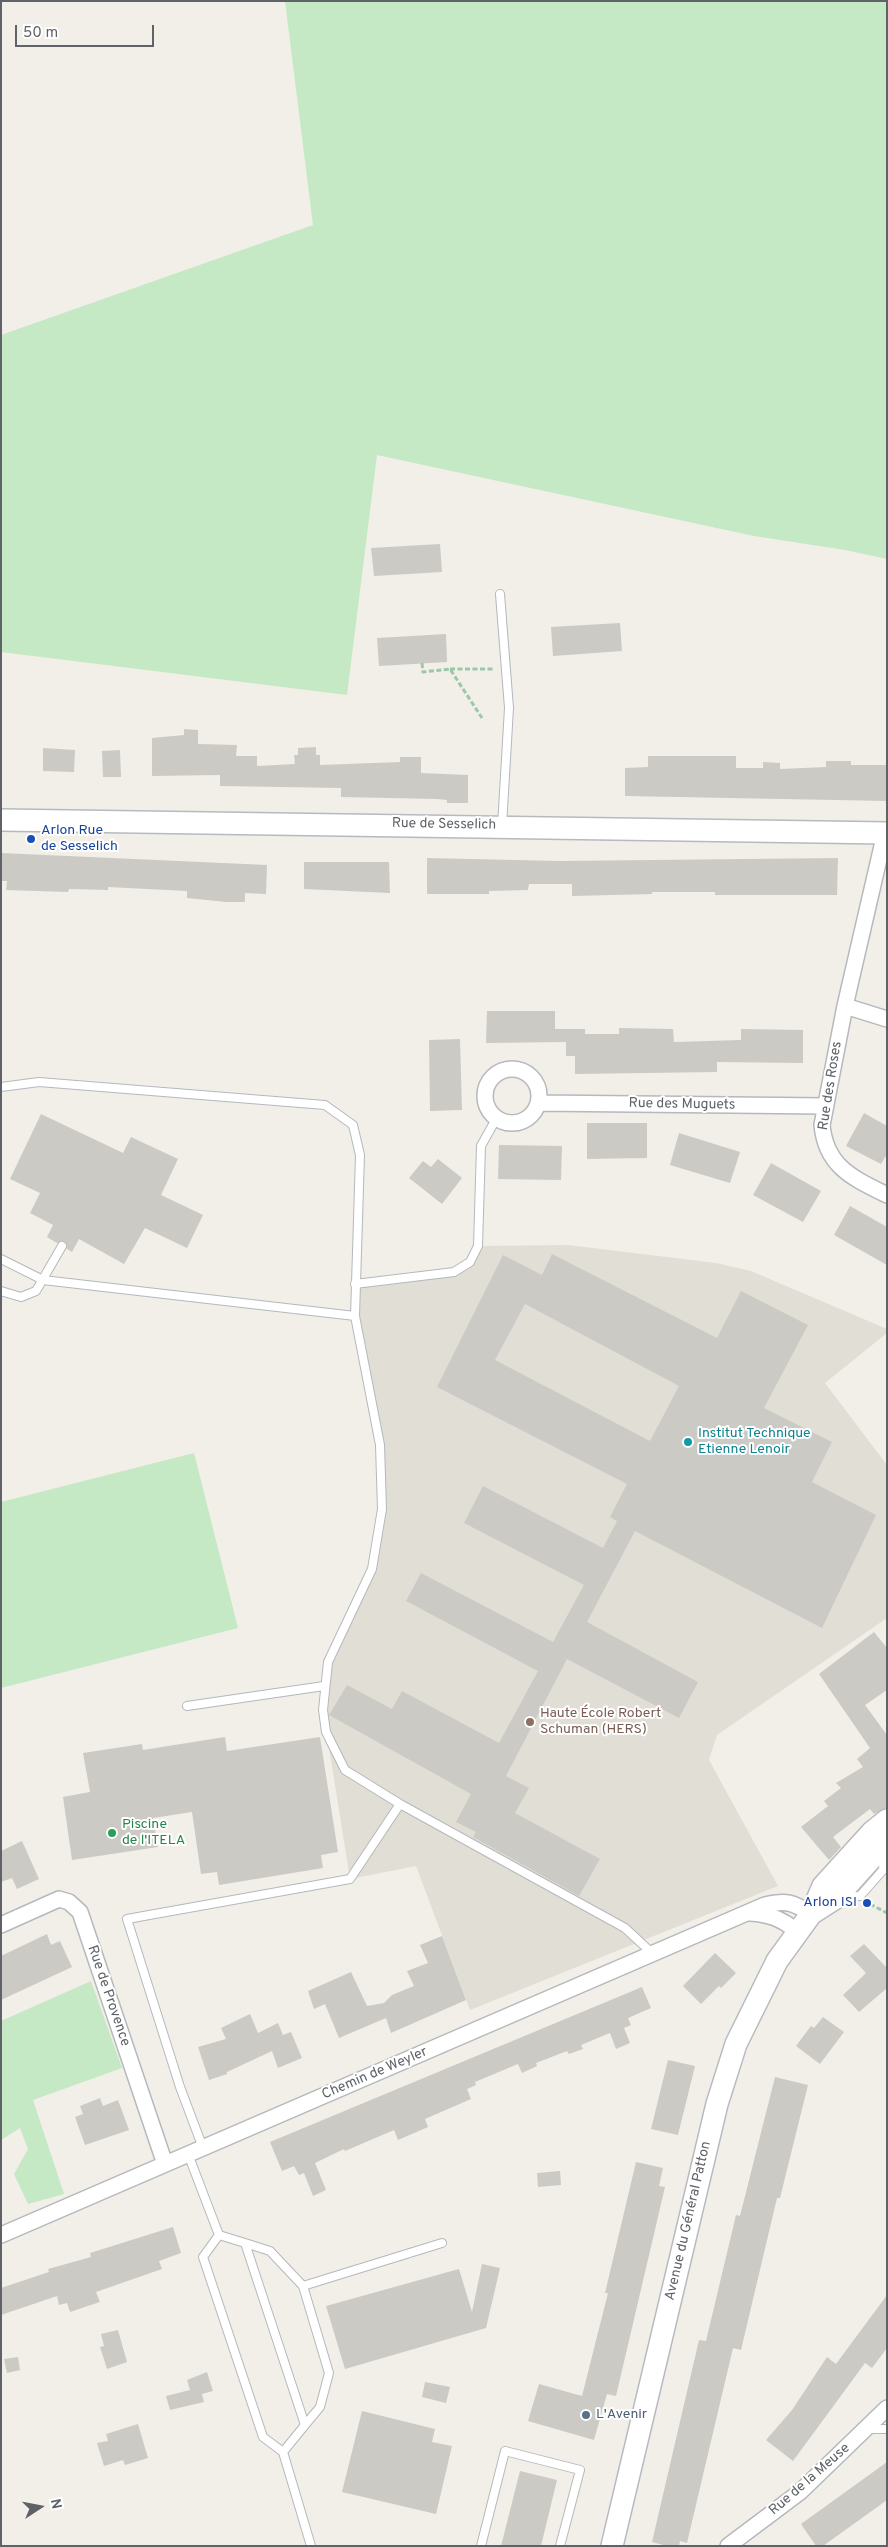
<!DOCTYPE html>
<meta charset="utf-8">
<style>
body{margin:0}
#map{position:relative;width:888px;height:2547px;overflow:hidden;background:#f1efe8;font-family:Overpass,sans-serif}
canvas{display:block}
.frame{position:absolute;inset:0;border:2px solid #5f6368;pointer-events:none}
.north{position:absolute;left:15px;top:2482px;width:50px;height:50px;-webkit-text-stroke:4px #fff;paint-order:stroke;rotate:79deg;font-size:14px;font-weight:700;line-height:20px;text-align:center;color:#5f6368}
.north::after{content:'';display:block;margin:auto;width:18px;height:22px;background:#5f6368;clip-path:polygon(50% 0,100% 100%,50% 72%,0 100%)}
.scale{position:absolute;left:15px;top:25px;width:139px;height:22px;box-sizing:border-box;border:2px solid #5f6368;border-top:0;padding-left:6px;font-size:15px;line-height:18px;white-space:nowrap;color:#5f6368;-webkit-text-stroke:4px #fff;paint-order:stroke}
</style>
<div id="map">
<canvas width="888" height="2547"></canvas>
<div class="frame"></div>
<div class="north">N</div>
<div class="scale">50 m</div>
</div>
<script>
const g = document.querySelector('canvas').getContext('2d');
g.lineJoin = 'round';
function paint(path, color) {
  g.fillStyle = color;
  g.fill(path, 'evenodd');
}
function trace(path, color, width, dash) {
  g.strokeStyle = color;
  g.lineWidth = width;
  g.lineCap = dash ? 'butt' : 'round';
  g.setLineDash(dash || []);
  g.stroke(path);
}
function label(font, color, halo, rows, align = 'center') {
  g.font = font + ' Overpass,sans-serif';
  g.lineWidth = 4;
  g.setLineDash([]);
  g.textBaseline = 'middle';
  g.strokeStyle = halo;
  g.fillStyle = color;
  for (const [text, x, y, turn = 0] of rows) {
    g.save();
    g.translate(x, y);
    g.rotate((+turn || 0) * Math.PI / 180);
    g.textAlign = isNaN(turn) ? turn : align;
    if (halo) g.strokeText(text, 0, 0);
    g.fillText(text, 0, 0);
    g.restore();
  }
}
paint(new Path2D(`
 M568 1245 716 1263 751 1271 887 1329V1333L825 1383 887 1465V1618L717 1735 709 1760 778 1886 470 2010 416 1866 350 1879 323 1710 328 1662 372 1569 382 1509 380 1445 355 1316V1284L454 1272 470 1262 478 1246Z`), '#e1ded6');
paint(new Path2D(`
 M285 1H887V559L845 550 754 536 377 455 347 695 1 652V335L313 225Z
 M194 1453 238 1628 1 1688V1502Z
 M91 1981 122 2068 33 2100 64 2194 28 2204 14 2174 28 2149 20 2128 1 2140V2021Z`), '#c5e8c5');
paint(new Path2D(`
 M440 544 442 572 374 576 371 548Z
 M620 623 622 651 553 656 551 627Z
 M446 634 447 662 379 666 377 638Z
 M184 729 198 730V744L237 745 236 756H257V766L295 764 294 755H298V748L316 747V755H320V765L400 762V757H421V773L468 775V803H447V800L437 799 341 797V788L220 786V775L152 776V738L184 735Z
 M43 748 75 750 74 772 43 771Z
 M120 750 121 777H103L102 751Z
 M648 756H736V768H763V762L780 763V769L826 767V761H851V765H887V801L625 796V768L648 767Z
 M1 853 267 865 266 894 245 893V902H226L187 898V891L108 887V890L69 889 68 892 6 890 7 881H1Z
 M427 858 560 861 838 858 837 895H715V892H652V894L572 896V884H529L528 890 489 891V894H427Z
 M304 862H389L390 893 304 889Z
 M487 1011H555V1029H585V1034H619V1028L673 1029 674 1042 741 1040V1029L803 1030V1063L717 1062V1072L575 1074V1056H566V1042L486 1043Z
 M460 1039 462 1110 430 1111 429 1040Z
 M864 1113 887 1126V1154L881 1164 846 1146Z
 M41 1114 123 1153 131 1137 178 1159 161 1195 203 1215 187 1248 145 1228 124 1264 79 1239 72 1252 67 1249 64 1241 57 1243 47 1237 53 1225 30 1213 40 1193 10 1179Z
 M587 1123H647V1158L587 1159Z
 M679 1133 740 1152 730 1183 670 1165Z
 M499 1145 562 1146 561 1180 498 1179Z
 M438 1159 462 1178 442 1204 409 1178 423 1161 431 1167Z
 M771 1163 821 1191 803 1222 753 1195Z
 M850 1206 887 1227V1265L834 1235Z
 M552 1254 717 1338 741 1291 808 1325 764 1408 832 1442 812 1482 876 1515 822 1628 635 1531 587 1622 698 1682 679 1718 567 1659 506 1776 529 1788 515 1813 600 1859 579 1896 473 1837 476 1832 456 1822 471 1794 329 1715 347 1685 392 1709 402 1691 499 1743 538 1671 406 1601 421 1573 553 1642 584 1585 464 1523 483 1486 603 1548 617 1521 610 1517 627 1484 437 1387 503 1255 542 1275ZM525 1304 679 1386 650 1441 495 1360Z
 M874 1632 887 1648V1690L865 1705 887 1735V1808L874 1814 870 1809 833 1837 841 1847 829 1860 801 1827 828 1806 824 1801 841 1788 836 1783 863 1767 857 1759 870 1748 819 1674Z
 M225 1737 227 1751 320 1737 338 1852 321 1855 323 1868 219 1885 217 1872 201 1874 192 1812 153 1818 158 1847 72 1860 63 1797 90 1792 83 1753 142 1744 143 1750Z
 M22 1841 39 1879 17 1889 12 1878 1 1882V1851Z
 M47 1934 51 1945 60 1941 72 1967 1 2000V1956Z
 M442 1936 466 2000 391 2033 386 2018 339 2038 325 2004 314 2009 308 1991 351 1972 367 2006 384 2003 392 1995 414 1986 407 1971 428 1963 420 1945Z
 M864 1944 887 1968V1988L859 2012 843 1995 866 1973 850 1956Z
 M715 1953 736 1973 721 1988 719 1986 701 2004 683 1986Z
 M642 1987 651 2008 628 2018 631 2025 624 2028 630 2043 616 2049 610 2033 581 2045 583 2049 569 2054 567 2051 536 2063 537 2066 522 2073 518 2064 475 2082 476 2085 467 2089 471 2099 425 2119 428 2127 398 2140 394 2130 345 2151 344 2149 315 2163 326 2190 313 2196 304 2173 299 2175 294 2166 282 2171 270 2142Z
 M250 2014 258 2033 278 2023 283 2035 291 2032 302 2058 278 2068 272 2051 227 2072V2074L209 2080 198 2047 226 2039 221 2028Z
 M823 2017 844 2032 820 2064 796 2046 811 2026 814 2028Z
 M668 2060 695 2066 678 2135 651 2129Z
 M775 2077 808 2085 780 2198H777L741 2350 733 2348 687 2543 680 2541 679 2546H667L652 2542 699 2340 706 2341 736 2215 740 2216Z
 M100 2098 103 2106 118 2100 129 2130 85 2145 75 2117 83 2114 80 2106Z
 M636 2162 663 2168 659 2186 665 2187 616 2396 607 2394 594 2440 528 2421 539 2384 582 2396 608 2293H605Z
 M560 2171 561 2185 538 2187 537 2173Z
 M173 2227 181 2253 159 2261 162 2269 96 2292 100 2302 70 2312 67 2303 59 2305 57 2296 1 2315V2288L49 2272 48 2269 91 2257 90 2253Z
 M482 2264 500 2268 486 2328 345 2369 326 2306 459 2269 472 2312Z
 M887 2295V2348L872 2368 865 2363 793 2461 766 2440 792 2410 827 2357 836 2364Z
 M118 2330 127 2362 107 2369 100 2347 104 2346 101 2334Z
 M18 2357 20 2370 7 2373 4 2359Z
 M207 2372 213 2391 202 2394 204 2402 170 2410 166 2396 190 2390 187 2380Z
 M425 2382 450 2387 446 2403 422 2397Z
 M362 2411 435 2429 432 2442 452 2446 436 2514 342 2492Z
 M138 2424 148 2458 125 2465 123 2460 104 2466 97 2443 108 2441 106 2434Z
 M887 2462V2500L823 2546H816L801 2524Z
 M520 2471 557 2480 541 2546H501Z`), '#cccac5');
const lane = new Path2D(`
 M500 594 509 708 502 826
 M1 1087 39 1082 325 1105 353 1125 360 1155 355 1316 380 1445 382 1509 372 1569 328 1662 323 1710 326 1732 345 1770 400 1804 625 1928 653 1954
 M1 1259 43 1280 355 1316
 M355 1284 454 1272 470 1262 478 1246 481 1146 496 1119
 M1 1291 21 1297 36 1291 62 1246
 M187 1706 324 1686
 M841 1897 860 1896 883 1870 884 1853
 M203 2148 180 2087 127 1919 350 1879 400 1804
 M188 2154 219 2235 245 2243 305 2425 283 2452 311 2546
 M219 2235 203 2257 263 2437 283 2452
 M245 2243 270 2251 303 2286 442 2243
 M303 2286 329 2373 320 2407 305 2425
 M868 2429H887
 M481 2546 505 2451 580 2470 560 2546`);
const street = new Path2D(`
 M885 833 845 1006 822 1125C826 1167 853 1178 887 1195
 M845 1006 887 1019
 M485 1096a27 27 0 1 1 54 0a27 27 0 1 1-54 0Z
 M539 1103 826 1106
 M750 1913C770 1914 781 1919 797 1931
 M1 1925 59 1899 69 1902 80 1912 165 2164
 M1 2235 765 1905C786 1900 793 1902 811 1914
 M728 2546 800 2492 887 2408`);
const secondary = new Path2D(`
 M1 820 887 833
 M811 1914 836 1898 887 1841
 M612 2546 717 2104 736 2044 777 1961 811 1914 823 1886 872 1832 887 1820`);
trace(lane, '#b5b8bc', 10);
trace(street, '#b5b8bc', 18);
trace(secondary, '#b6babf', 24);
trace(new Path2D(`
 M422 663 423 672 450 669 482 718
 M450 669H493
 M870 1904 887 1913`), '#9cc7a9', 3, [5, 2.5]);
trace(lane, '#fff', 8);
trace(street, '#fff', 15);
trace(secondary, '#fff', 21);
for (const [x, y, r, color] of [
 [31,839,5,"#1a4fb4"],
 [688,1442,5,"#0f9aa8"],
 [530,1722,5,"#8d6e63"],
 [112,1833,5,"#2e9e5b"],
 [867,1903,5,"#1a4fb4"],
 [586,2415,5,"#5c6f8a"]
]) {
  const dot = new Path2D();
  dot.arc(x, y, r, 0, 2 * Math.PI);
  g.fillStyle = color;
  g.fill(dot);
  trace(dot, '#fff', 2);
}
label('14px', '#5f6368', '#fff', [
 ["Rue de Sesselich",444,825,1],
 ["Rue des Roses",831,1086,-81],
 ["Rue des Muguets",682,1105,1],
 ["Rue de Provence",108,1996,71],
 ["Chemin de Weyler",375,2074,-23],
 ["Avenue du Général Patton",689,2221,-77],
 ["Rue de la Meuse",810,2480,-41]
]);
label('14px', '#164399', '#fff', [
 ["Arlon Rue",41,831],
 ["de Sesselich",41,847],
 ["Arlon ISI",857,1903,"right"]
], 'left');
label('14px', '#0d838f', '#fff', [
 ["Institut Technique",698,1434],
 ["Etienne Lenoir",698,1450]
], 'left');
label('14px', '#785e54', '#fff', [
 ["Haute École Robert",540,1714],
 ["Schuman (HERS)",540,1730]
], 'left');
label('14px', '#27864d', '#fff', [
 ["Piscine",122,1825],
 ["de l'ITELA",122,1841]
], 'left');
label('14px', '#4e5e75', '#fff', [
 ["L'Avenir",596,2415]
], 'left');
</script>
